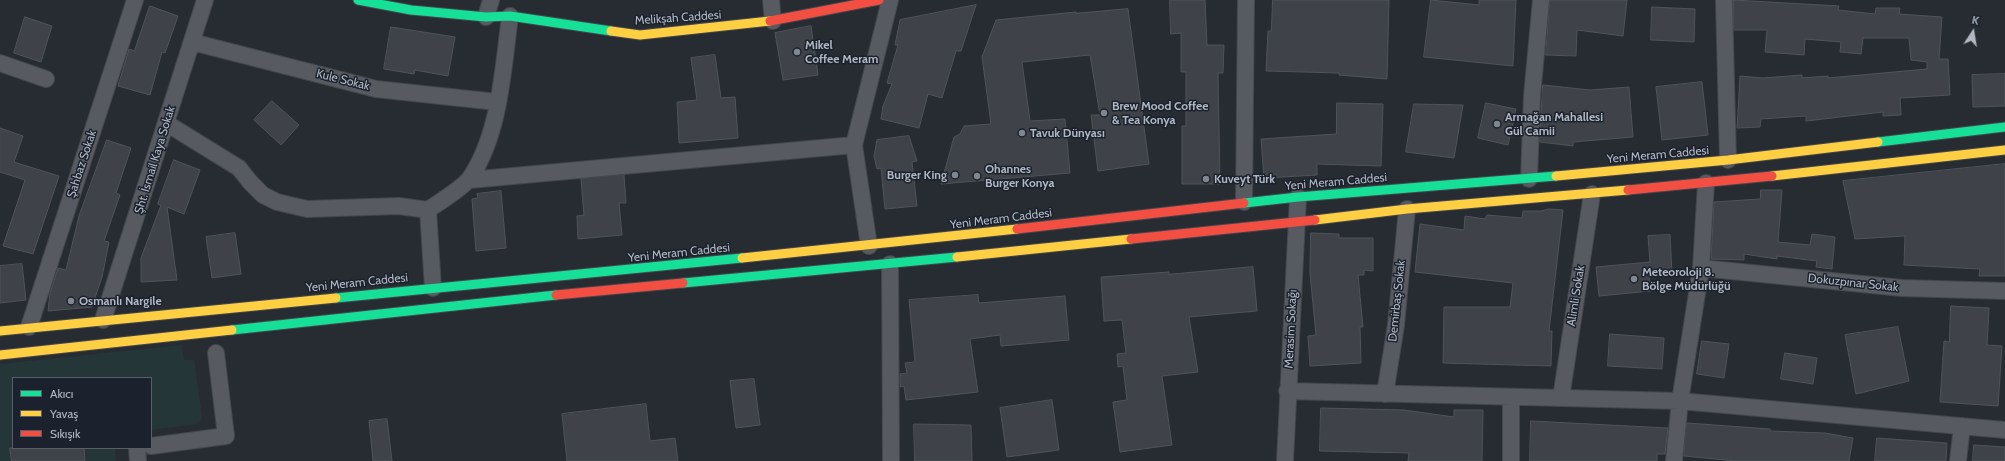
<!DOCTYPE html>
<meta charset="utf-8">
<style>
body{margin:0}
#map{position:relative;width:2005px;height:461px;overflow:hidden;background:#272c32;font-family:Cabin,sans-serif}
canvas{display:block}
.legend{position:absolute;left:12px;top:377px;width:140px;height:72px;box-sizing:border-box;background:#1b222d;border:1px solid #575e69;margin:0;padding:5px 7px;list-style:none;font-size:12px;color:#b1b8c4}
.legend li{display:flex;align-items:center;gap:8px;height:20px}
.legend b{width:20px;border:1px solid #575e69}
.north{position:absolute;left:1953px;top:12px;width:40px;height:40px;-webkit-text-stroke:3px #1b222d;paint-order:stroke;rotate:12deg;font-size:11px;font-weight:700;line-height:16px;text-align:center;color:#b1b8c4}
.north::after{content:'';display:block;margin:auto;width:14px;height:18px;background:#b1b8c4;clip-path:polygon(50% 0,100% 100%,50% 72%,0 100%)}
</style>
<div id="map">
<canvas width="2005" height="461"></canvas>
<ul class="legend">
<li><b style="height:5px;background:#16e098"></b>Akıcı</li>
<li><b style="height:5px;background:#ffcf43"></b>Yavaş</li>
<li><b style="height:5px;background:#f24e42"></b>Sıkışık</li>
</ul>
<div class="north">K</div>
</div>
<script>
const g = document.querySelector('canvas').getContext('2d');
g.lineJoin = 'round';
function paint(path, color) {
  g.fillStyle = color;
  g.fill(path, 'evenodd');
}
function trace(path, color, width, dash) {
  g.strokeStyle = color;
  g.lineWidth = width;
  g.lineCap = dash ? 'butt' : 'round';
  g.setLineDash(dash || []);
  g.stroke(path);
}
function label(font, color, halo, rows, align = 'center') {
  g.font = font + ' Cabin,sans-serif';
  g.lineWidth = 3;
  g.setLineDash([]);
  g.textBaseline = 'middle';
  g.strokeStyle = halo;
  g.fillStyle = color;
  for (const [text, x, y, turn = 0] of rows) {
    g.save();
    g.translate(x, y);
    g.rotate((+turn || 0) * Math.PI / 180);
    g.textAlign = isNaN(turn) ? turn : align;
    if (halo) g.strokeText(text, 0, 0);
    g.fillText(text, 0, 0);
    g.restore();
  }
}
paint(new Path2D(`
 M182 345 184 360H194L202 415 200 421 197 424 151 430V378H13V441L10 442 12 461H0V364Z
 M84 448H115L116 461H85Z`), '#253638');
const building = new Path2D(`
 M1170 0H1205L1207 45H1224L1223 73H1218L1220 184H1182V126H1186V72H1181V33L1171 34Z
 M1273 0H1389L1387 79 1339 75V73L1266 71 1268 31H1271Z
 M1431 0 1479 5V0H1516L1513 66 1424 57Z
 M1550 0H1627L1623 36 1577 30 1576 56 1546 55Z
 M1734 0 1839 6 1838 10 1875 14 1876 8H1900L1899 14 1942 17 1939 59H1948L1950 95 1900 98 1901 115 1883 116V112L1806 121V116L1761 119 1760 127 1737 128 1740 76 1763 78 1802 75V78L1828 76V78L1927 69V62L1911 60 1909 38H1863L1861 54 1840 52 1841 42 1805 39 1804 55 1765 52 1767 30H1734Z
 M976 5 961 51H956L942 98 928 94 919 128 881 119 883 106 892 84 887 83 898 45H895L900 20Z
 M150 6 178 16 165 53 162 52 150 95 118 86 129 49 134 51Z
 M1652 7 1695 9 1694 42 1651 40Z
 M1128 9 1149 164 1098 171 1091 115H1100L1090 55 1022 62 1030 121 1065 119 1070 173 941 184 954 137 960 134 964 126 991 124 982 57 996 20 1076 12V13Z
 M25 17 52 26 41 62 14 53Z
 M811 26 818 75 783 80 775 33Z
 M391 27 455 37 448 76 415 70 414 74 384 69Z
 M715 55 721 98 735 97 738 138 679 143 677 102 697 100 691 58Z
 M2005 74V106L1973 107 1972 75Z
 M1702 82 1708 135 1662 140 1656 87Z
 M1543 85 1590 90 1629 87 1633 137 1573 142V146L1540 142Z
 M272 101 299 125 281 145 254 120Z
 M1337 103 1383 104 1381 166 1317 164V175L1264 178 1261 139 1336 134Z
 M1486 103 1516 109 1508 145 1478 138Z
 M1414 104 1463 105 1454 158 1406 152Z
 M0 128 23 136 14 162 59 176 33 254 3 246 25 180 0 172Z
 M909 136 917 161 912 162 917 206 885 209 881 168 877 169 874 156 877 140Z
 M107 140 131 148 116 193 120 195 104 241 109 242 102 277 92 307 48 311 50 293 58 268 66 270 79 216Z
 M174 160 200 170 184 214 167 207 177 280 141 282V258L161 205 158 204Z
 M2005 164V276H1979L1980 269 1904 265 1905 236 1855 239 1843 181Z
 M624 175 626 203H619L622 235 578 239 577 216 584 215 581 179Z
 M1761 190H1782L1778 242 1810 245 1812 234 1835 237 1832 269 1816 267 1817 261 1777 256V259L1744 254V260L1711 259 1714 202 1760 199Z
 M501 191 506 248 476 251 472 199 478 198 477 194Z
 M1549 209 1563 210 1549 331H1552L1551 366 1443 363 1444 307H1510L1513 283 1415 272 1420 224 1464 230 1465 216 1485 219 1487 215 1522 218 1523 211H1541Z
 M235 233 241 274 212 278 206 237Z
 M1311 233 1339 234V238H1373V271L1364 270V275H1358L1363 327H1360L1361 363 1310 366 1308 336 1316 335 1310 273Z
 M1670 235 1672 273 1649 275 1651 291 1599 296 1596 267 1650 262 1648 236Z
 M22 264 26 300 0 303V266Z
 M1253 267 1257 311 1189 317 1198 372 1162 376 1172 445 1120 452 1113 402 1127 400 1123 366 1118 367 1117 354 1126 353 1122 320 1104 321 1101 277 1169 272V274Z
 M978 295 979 303 1065 296 1069 340 1001 346 1000 335 970 339 978 392 906 400 904 386 900 387V374L907 373 905 363 915 362 909 300Z
 M1951 306 1989 308 1987 345 2002 346 1998 406 1940 402 1944 341 1949 342Z
 M1898 327 1909 381 1856 394 1845 335Z
 M1610 334 1664 338 1662 369 1608 366Z
 M1702 341 1729 344 1724 378 1697 374Z
 M1785 353 1817 358 1813 384 1781 379Z
 M754 379 760 425 736 428 730 381Z
 M1052 400 1059 450 1007 457 1000 408Z
 M646 404 650 441 675 438 678 461H567L562 414Z
 M1321 408 1404 410 1454 417V410H1483L1482 461H1408L1409 453 1320 451Z
 M387 419 392 461H373L369 421Z
 M1531 421 1668 428 1665 454H1657V461H1530Z
 M1687 423 1770 429V431L1825 433 1853 438 1849 461H1736L1684 456Z
 M914 424 971 425 972 461H915Z
 M1877 438 1947 443 1946 461H1875Z
 M1974 445 2005 447V461H1973Z
 M10 448H84L85 461H12Z`);
paint(building, '#3f4349');
trace(building, '#4f535a', 1);
const street = new Path2D(`
 M771 0 773 21
 M1724 0 1728 160
 M486 17 491 0
 M192 42 376 89 497 102
 M0 63 46 79
 M166 123 239 168 250 182 263 195 277 202 307 209 399 206 428 210
 M1529 179 1532 96 1541 0
 M469 180 854 145
 M1244 202 1246 0
 M869 246 854 145 890 0
 M890 264 891 461
 M1701 268 1902 288 2005 291
 M433 288 428 210C438 203 464 187 470 178 500 134 503 69 510 16
 M103 320 205 0
 M29 327 135 0
 M1287 391 1680 401 2005 430
 M1385 394 1396 325 1407 209
 M1561 398 1592 194
 M151 446 226 436 216 353
 M137 448 138 461
 M1285 461 1298 197
 M1511 461V397
 M1674 461 1680 401 1701 268 1706 183
 M1958 461 1962 426`);
const fast = new Path2D(`
 M358 0 411 10 486 17 510 16 611 31
 M1878 142 2005 127
 M1244 203 1298 197 1556 176
 M683 283 957 257
 M336 298 742 258
 M232 330 556 295`);
const slow = new Path2D(`
 M611 31 640 35 770 21
 M1556 176 1728 160 1878 142
 M1772 176 2005 150
 M1315 220 1407 209 1628 190
 M957 257 1131 239
 M742 258 1017 229
 M0 331 336 298
 M0 355 232 330`);
const jam = new Path2D(`
 M770 21 879 0
 M1628 190 1772 176
 M1017 229 1244 203
 M1131 239 1315 220
 M556 295 683 283`);
trace(street, '#43474c', 18);
trace(fast, '#43474c', 11);
trace(slow, '#43474c', 11);
trace(jam, '#43474c', 11);
trace(street, '#575a61', 16);
trace(fast, '#16e098', 9);
trace(slow, '#ffcf43', 9);
trace(jam, '#f24e42', 9);
for (const [x, y, r, color] of [
 [797,52,4,"#818791"],
 [1104,113,4,"#818791"],
 [1497,124,4,"#818791"],
 [1022,133,4,"#818791"],
 [955,175,4,"#818791"],
 [977,176,4,"#818791"],
 [1206,179,4,"#818791"],
 [1634,279,4,"#818791"],
 [71,301,4,"#818791"]
]) {
  const dot = new Path2D();
  dot.arc(x, y, r, 0, 2 * Math.PI);
  g.fillStyle = color;
  g.fill(dot);
  trace(dot, '#1b222d', 1.5);
}
label('12px', '#b1b8c4', '#1b222d', [
 ["Melikşah Caddesi",678,18,-4],
 ["Kule Sokak",343,80,14],
 ["Yeni Meram Caddesi",1658,155,-5],
 ["Şht. İsmail Kaya Sokak",155,160,-73],
 ["Şahbaz Sokak",82,164,-72],
 ["Yeni Meram Caddesi",1336,182,-5],
 ["Yeni Meram Caddesi",1001,219,-7],
 ["Yeni Meram Caddesi",679,253,-6],
 ["Yeni Meram Caddesi",357,283,-6],
 ["Dokuzpınar Sokak",1853,283,6],
 ["Alimli Sokak",1576,296,-81],
 ["Demirbaş Sokak",1397,301,-84],
 ["Merasim Sokağı",1291,329,-87]
]);
label('bold 12px', '#b1b8c4', '#1b222d', [
 ["Mikel",805,45],
 ["Coffee Meram",805,59],
 ["Brew Mood Coffee",1112,106],
 ["& Tea Konya",1112,120],
 ["Armağan Mahallesi",1505,117],
 ["Gül Camii",1505,131],
 ["Tavuk Dünyası",1030,133],
 ["Ohannes",985,169],
 ["Burger Konya",985,183],
 ["Burger King",947,175,"right"],
 ["Kuveyt Türk",1214,179],
 ["Meteoroloji 8.",1642,272],
 ["Bölge Müdürlüğü",1642,286],
 ["Osmanlı Nargile",79,301]
], 'left');
</script>
